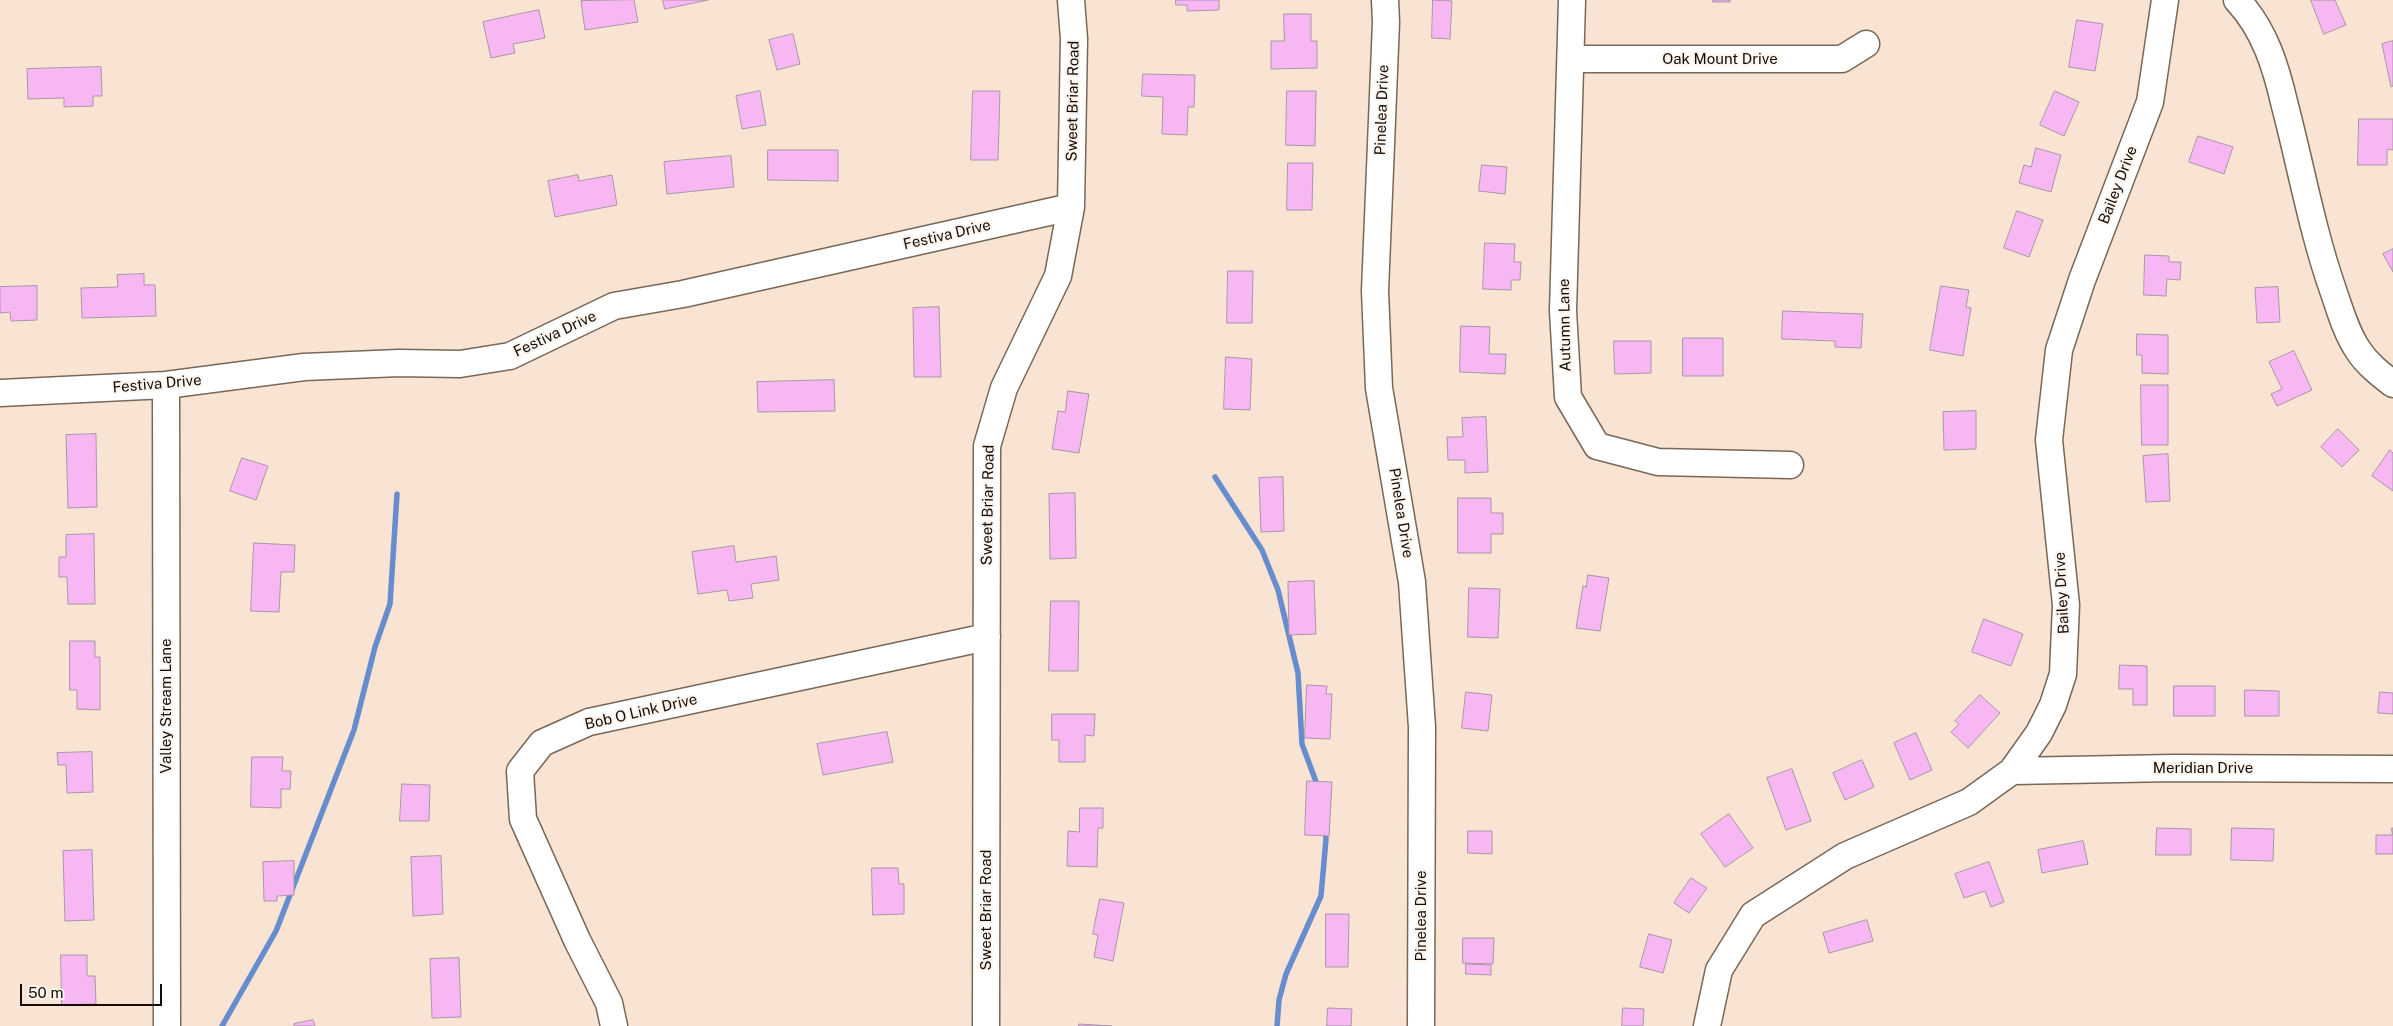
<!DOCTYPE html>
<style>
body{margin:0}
#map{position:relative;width:2393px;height:1026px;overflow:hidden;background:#f9e4d3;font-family:"Public Sans",sans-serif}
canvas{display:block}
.scale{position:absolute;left:20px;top:984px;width:142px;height:22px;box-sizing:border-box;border:2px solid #130c07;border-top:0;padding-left:6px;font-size:15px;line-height:18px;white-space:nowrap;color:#130c07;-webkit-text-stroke:4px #fcf4ed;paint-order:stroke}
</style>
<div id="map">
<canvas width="2393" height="1026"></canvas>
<div class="scale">50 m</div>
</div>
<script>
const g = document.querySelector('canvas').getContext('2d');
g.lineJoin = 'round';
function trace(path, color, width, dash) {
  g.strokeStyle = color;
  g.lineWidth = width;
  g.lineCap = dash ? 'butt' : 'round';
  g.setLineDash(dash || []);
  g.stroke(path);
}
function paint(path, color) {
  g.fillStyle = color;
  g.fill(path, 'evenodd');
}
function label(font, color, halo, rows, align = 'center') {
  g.font = font + ' "Public Sans",sans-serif';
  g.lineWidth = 4;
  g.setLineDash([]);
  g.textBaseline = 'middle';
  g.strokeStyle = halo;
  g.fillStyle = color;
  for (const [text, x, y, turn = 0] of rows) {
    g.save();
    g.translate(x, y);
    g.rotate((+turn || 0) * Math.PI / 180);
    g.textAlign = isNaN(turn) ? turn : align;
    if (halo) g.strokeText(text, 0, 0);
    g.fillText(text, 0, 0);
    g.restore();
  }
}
trace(new Path2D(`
 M1215 477 1262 550 1278 590 1298 673 1302 744 1318 787
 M222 1026 276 931 354 730 375 647 390 604 397 494
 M1277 1026 1279 1000 1286 974 1321 896 1326 839 1325 829`), '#688dce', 5.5);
const building = new Path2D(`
 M634 0 638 22 585 30 581 1Z
 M663 0H708L665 9Z
 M1176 0H1219V10L1187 11V5H1176Z
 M1433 0 1452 1 1450 39 1432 38Z
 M1713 0H1730V2H1713Z
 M2311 0H2335L2346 25 2324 34Z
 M539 10 545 38 513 44 515 53 491 58 483 22Z
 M1284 14H1311V41H1317V68L1271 69V41H1284Z
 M2077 20 2103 24 2095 71 2069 67Z
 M793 34 800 64 777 70 769 40Z
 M2393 41V86L2391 87 2382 44Z
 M101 67 102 96H93V106L64 107V98L28 99 27 69Z
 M1143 74 1195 75 1194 107H1188L1187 135 1162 134 1163 97 1142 96Z
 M760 91 766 125 742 129 736 96Z
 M973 91H1000L998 160H971Z
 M1287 91H1316L1315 146 1286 145Z
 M2055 91 2079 102 2064 136 2040 125Z
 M2359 119H2393V150L2387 149V165H2358Z
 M2198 136 2233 147 2224 174 2189 162Z
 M2036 148 2061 155 2051 192 2019 183 2024 165 2031 167Z
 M768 150H838V181L768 180Z
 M731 156 734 187 667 194 664 162Z
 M1288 163H1313L1312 210H1287Z
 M1482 165 1507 167 1505 194 1479 191Z
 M578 175 579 181 612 175 617 205 555 217 548 181Z
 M2017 211 2043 220 2029 257 2004 248Z
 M1485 243 1515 244 1514 262H1521L1520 280H1511V290L1483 289Z
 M2393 249V272L2383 254Z
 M2145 255 2169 256V262H2181L2180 280 2167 279 2166 296 2144 295Z
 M1228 271H1253L1252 323H1227Z
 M144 274V285H155L156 316 82 318 81 288 118 287 117 275Z
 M37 286V320L11 321 10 312 0 313V287Z
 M1941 286 1969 290 1966 307 1971 308 1963 356 1930 350Z
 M2278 287 2280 322 2257 323 2255 288Z
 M939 307 941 377H914L913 308Z
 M1783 311 1863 314 1861 348 1835 347V341L1782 339Z
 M1461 326 1490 327 1489 354H1506L1505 374 1460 372Z
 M2137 334 2168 335V374L2142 373V355H2137Z
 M1683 338H1723V376H1683Z
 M1614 341H1651V373L1615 374Z
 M2294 351 2312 390 2277 406 2271 394 2282 389 2269 362Z
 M1226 357 1252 359 1250 410 1224 409Z
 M834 380 835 411 758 412 757 382Z
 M2141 385H2168V445H2142Z
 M1068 391 1089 394 1079 453 1052 449 1058 411 1065 412Z
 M1976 411V449L1944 450 1943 412Z
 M1486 417 1488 472 1465 473V460H1448L1447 437H1463L1462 418Z
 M2338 429 2359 450 2342 467 2321 447Z
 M96 434 97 507 68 508 66 435Z
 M2390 450 2393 453V491L2372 476Z
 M2168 454 2170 501 2146 502 2143 456Z
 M242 458 268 466 256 500 230 491Z
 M1283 477 1284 531 1261 532 1259 478Z
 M1075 493 1076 558 1050 559 1049 494Z
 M1458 498H1491V513H1503V534H1491V553H1458Z
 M94 534 95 604H68L67 577H59V557H66V535Z
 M254 543 295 545 294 572H281L279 612 251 611Z
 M734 546 736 562 776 556 779 580 751 584 753 598 729 601 727 590 698 594 692 552Z
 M1588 575 1609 578 1600 631 1576 628 1583 586 1586 587Z
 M1314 581 1316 634 1289 635 1288 582Z
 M1469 588 1500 589 1498 638 1468 637Z
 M1051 601H1079L1078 671H1049Z
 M1984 619 2023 634 2011 666 1972 652Z
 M70 641H95V657H100V710L77 709V690H70Z
 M2120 665 2147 666V705H2133V689H2119Z
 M1307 685 1327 686 1326 694H1332L1330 739 1305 738Z
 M2174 686H2215V716H2174Z
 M2245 690 2279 691V716H2245Z
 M1466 692 1492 695 1488 731 1462 728Z
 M2380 692 2393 693V714L2378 713Z
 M1980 695 2000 713 1968 748 1951 732 1959 724 1955 721Z
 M1052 714H1095L1094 736 1085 735V762H1059V740H1052Z
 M887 732 893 762 823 775 817 744Z
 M1916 733 1932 770 1910 780 1894 743Z
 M92 752 93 792 67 793 66 765H58L57 753Z
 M252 757H283L282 771H291L290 789H281V808L251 807Z
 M1862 760 1874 787 1845 800 1833 773Z
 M1792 769 1811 821 1786 830 1767 778Z
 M1307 781 1332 782 1329 836 1305 835Z
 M402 784 430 785 429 821H400Z
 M1080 808H1103V828H1098L1097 867 1067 866 1068 831 1079 832Z
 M1729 814 1753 848 1725 867 1701 834Z
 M2157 828 2191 829V855H2156Z
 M2232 828 2274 829 2273 861 2231 860Z
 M2392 828H2393V854H2376V835H2392Z
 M1468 831H1492V854L1468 853Z
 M2083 841 2088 864 2042 873 2038 850Z
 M92 850 94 920 65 921 63 851Z
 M441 856 443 914 413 916 411 857Z
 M294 861V895L277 896V901H264L263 862Z
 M1989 862 2004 902 1991 907 1985 891 1964 898 1955 874Z
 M872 868H898L899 884H904V914L873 915Z
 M1691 878 1707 888 1689 913 1674 903Z
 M1100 899 1124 903 1113 961 1094 957 1098 935 1093 934Z
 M1326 914H1349L1348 967H1326Z
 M1867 920 1873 941 1829 953 1823 933Z
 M1649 934 1672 940 1663 973 1640 967Z
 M1463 938H1494L1493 964 1463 963Z
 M61 955H87V976H95L96 1004 62 1005Z
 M459 958 461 1017 432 1018 430 959Z
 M1466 964 1491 965V975L1466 974Z
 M1328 1008 1352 1009 1351 1026H1327Z
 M1623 1008 1644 1009 1643 1026H1622Z
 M313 1020 315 1026H294V1024Z
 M1079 1024 1112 1026H1079Z`);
paint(building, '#f7b7f2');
trace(building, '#a996a7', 1);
const minor = new Path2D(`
 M1385 0 1386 22 1375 291 1379 388 1412 582 1422 727 1421 1026
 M1572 0 1563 311 1568 397 1597 446 1658 462 1790 465
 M2237 0C2265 30 2276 67 2285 106 2301 167 2312 230 2333 290 2340 310 2346 332 2358 350 2367 364 2380 374 2393 384
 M1571 59H1842L1866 44
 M166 385 167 1026
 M0 393 166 385 304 367 399 363 460 364 510 356 614 306 683 294 1071 207
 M2012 771 2174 768 2393 769
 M614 1026 609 1003 577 940 523 819 520 771 542 743 589 722 987 637
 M986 1026 987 446 1004 388 1058 276 1071 207 1074 39 1071 0
 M1707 1026 1719 970 1753 915 1845 856 1969 802 2012 771 2039 733 2053 705 2063 674 2066 605 2049 440 2059 350 2082 280 2150 102 2165 0`);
trace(minor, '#796758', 29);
trace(minor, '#fff', 26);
label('15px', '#130c07', '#fcf4ed', [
 ["Oak Mount Drive",1720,59],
 ["Sweet Briar Road",1073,101,-89],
 ["Pinelea Drive",1382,110,-88],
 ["Bailey Drive",2118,185,-69],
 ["Festiva Drive",947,235,-13],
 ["Autumn Lane",1565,325,-91],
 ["Festiva Drive",555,334,-25],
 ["Festiva Drive",157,384,-5],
 ["Sweet Briar Road",988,505,-89],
 ["Pinelea Drive",1401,513,81],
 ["Bailey Drive",2062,593,-93],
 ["Valley Stream Lane",166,706,-90],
 ["Bob O Link Drive",641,712,-13],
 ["Meridian Drive",2203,768],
 ["Sweet Briar Road",986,910,-90],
 ["Pinelea Drive",1421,916,-90]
]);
</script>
